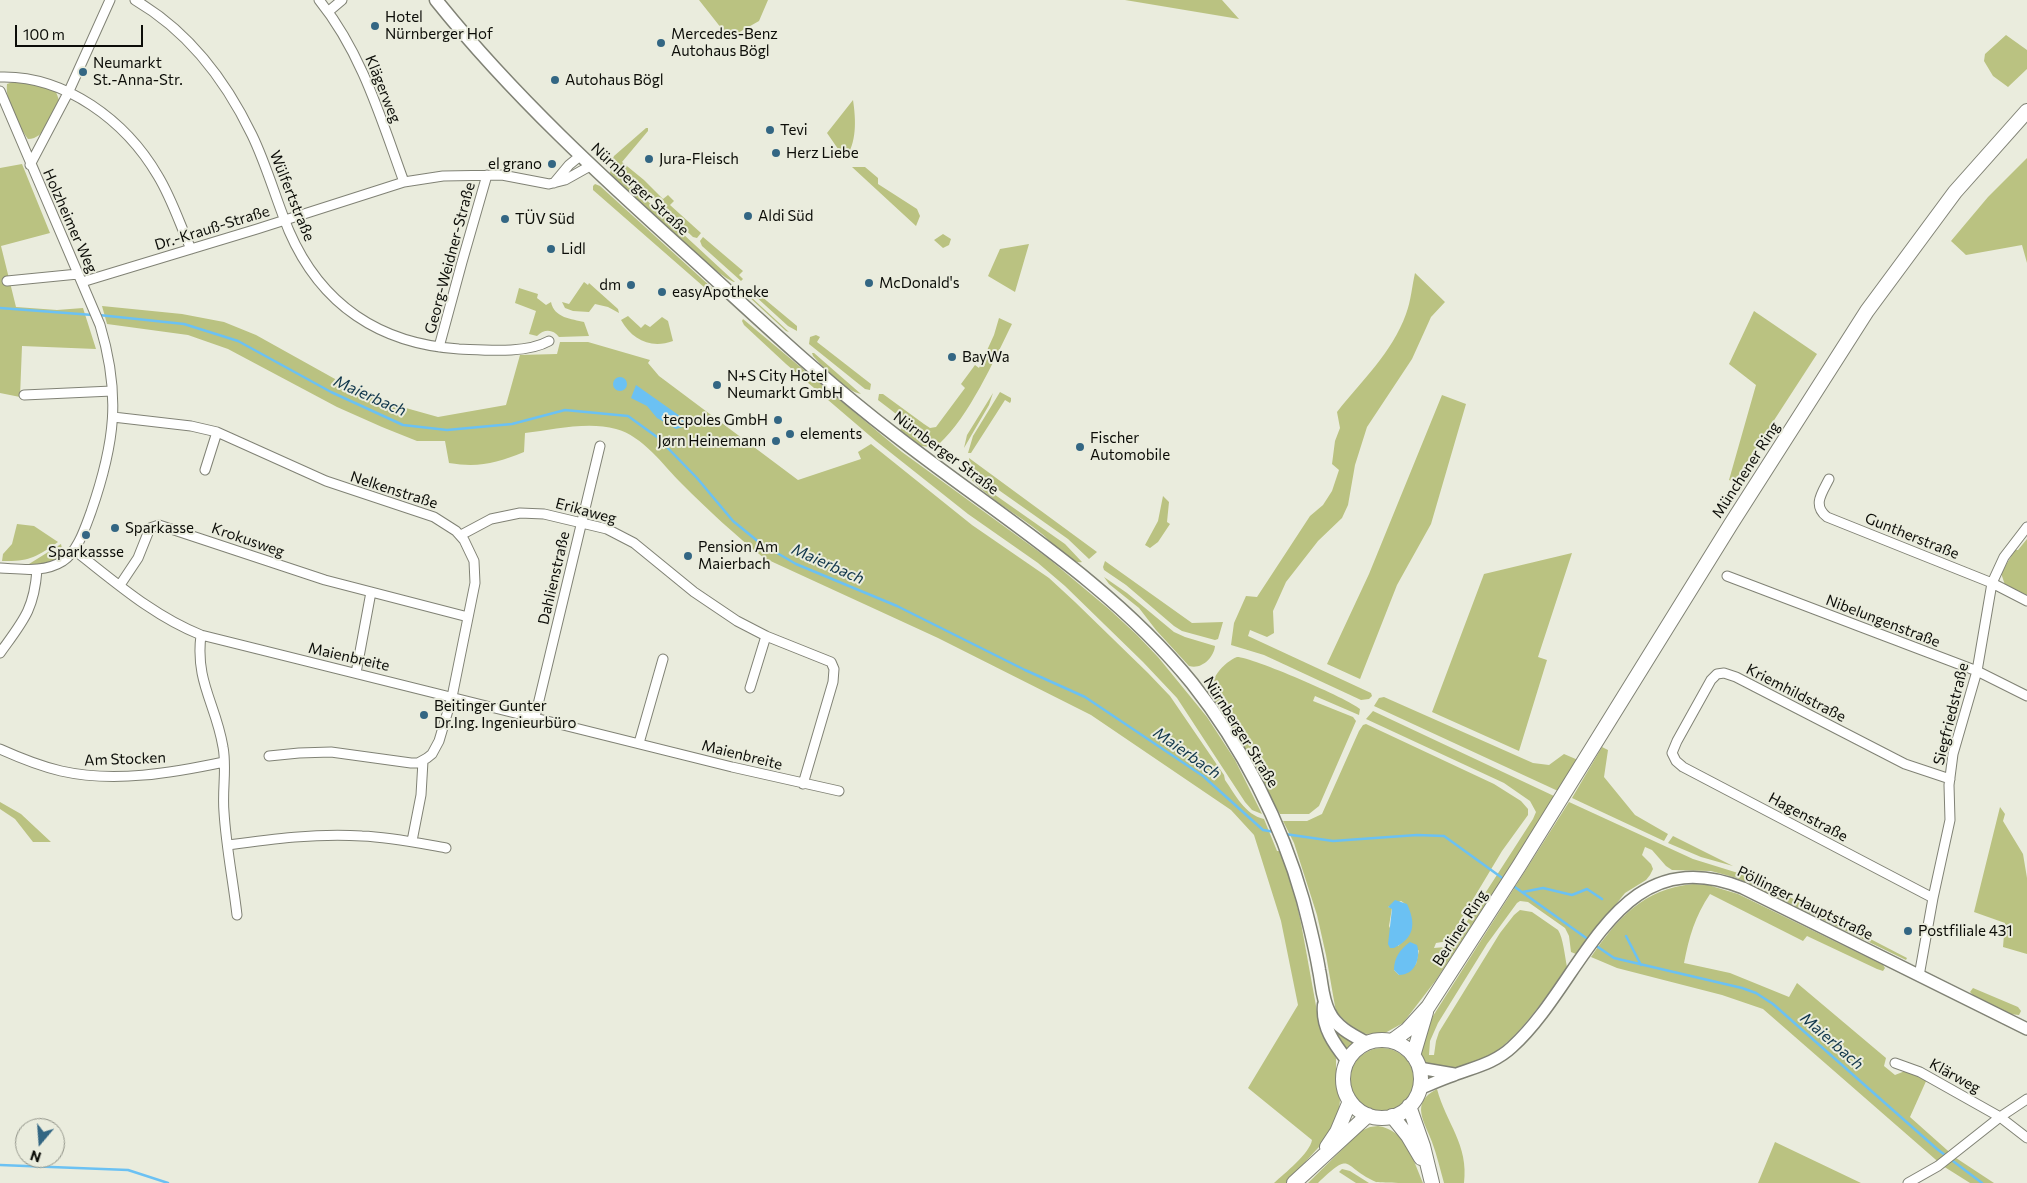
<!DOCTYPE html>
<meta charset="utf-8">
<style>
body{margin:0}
#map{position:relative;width:2027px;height:1183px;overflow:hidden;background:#eaecdd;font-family:Commissioner,sans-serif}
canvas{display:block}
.north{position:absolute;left:15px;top:1118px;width:50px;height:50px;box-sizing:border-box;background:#eaecdd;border:1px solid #919388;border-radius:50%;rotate:198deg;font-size:14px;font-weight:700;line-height:20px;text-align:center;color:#0c0d08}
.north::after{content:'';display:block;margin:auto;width:18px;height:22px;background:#336683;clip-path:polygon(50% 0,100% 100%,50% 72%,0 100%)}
.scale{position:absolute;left:15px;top:25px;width:128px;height:22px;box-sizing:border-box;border:2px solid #0c0d08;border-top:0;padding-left:6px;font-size:15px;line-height:18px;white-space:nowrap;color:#0c0d08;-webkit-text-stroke:4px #eaecdd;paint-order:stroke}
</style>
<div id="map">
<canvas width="2027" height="1183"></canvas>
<div class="north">N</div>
<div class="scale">100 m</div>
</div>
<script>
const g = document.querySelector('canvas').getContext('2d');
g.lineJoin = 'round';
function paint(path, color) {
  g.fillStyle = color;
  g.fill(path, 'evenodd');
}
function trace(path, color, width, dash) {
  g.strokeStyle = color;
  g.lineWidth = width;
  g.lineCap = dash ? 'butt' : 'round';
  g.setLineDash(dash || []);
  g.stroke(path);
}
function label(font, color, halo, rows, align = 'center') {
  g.font = font + ' Commissioner,sans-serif';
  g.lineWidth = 4;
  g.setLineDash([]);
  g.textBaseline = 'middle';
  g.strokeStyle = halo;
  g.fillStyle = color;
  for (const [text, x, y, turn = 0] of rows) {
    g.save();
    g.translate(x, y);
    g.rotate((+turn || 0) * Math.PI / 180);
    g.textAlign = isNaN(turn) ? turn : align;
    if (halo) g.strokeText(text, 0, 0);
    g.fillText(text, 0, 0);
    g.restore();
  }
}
paint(new Path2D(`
 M699 0H768L759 21 729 38Z
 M1125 0H1222L1239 19Z
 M2006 35 2027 50V69L2008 87 1993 76 1984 61 1985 54Z
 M16 81 47 88 56 92 59 100C52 114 46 139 28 139 18 125 5 102 7 84Z
 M853 100C856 120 857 143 845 159L827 133Z
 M646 128H648V131L622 162 644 180 663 199 668 195 674 201 670 205 701 233 697 238 693 237 612 161 614 156Z
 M2027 158V263L2022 245 1966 255 1951 241 1988 197Z
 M22 164 50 233 1 246 16 307 57 310 83 308 96 349 22 346 20 397 0 393V168Z
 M852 167H865L878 178V184L917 209 920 216 916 226Z
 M611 170 615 171 735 282C721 281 631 194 614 178L610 173Z
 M595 184 600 186 711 287 713 290 712 294 593 190V186Z
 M943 234 951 239 949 245 943 248 934 240Z
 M703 237 743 271 739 275 743 279 741 281 702 246 700 241Z
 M1029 244 1015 292 988 276 1000 249Z
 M1415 273 1445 302 1431 317 1412 359 1367 427 1355 465 1348 505 1342 518 1318 541 1286 582 1273 611 1274 633 1267 637 1250 630 1248 636 1371 693 1372 696 1369 699 1361 700 1264 655 1231 645 1234 623 1246 596 1257 597 1310 516 1323 505 1332 491 1339 470 1332 464 1335 441 1340 428 1337 412C1362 380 1392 353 1406 314 1411 301 1412 286 1415 273Z
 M584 282 588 285 589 283 618 309 619 313 608 307 595 304 589 312 573 311 565 308 562 302 569 304Z
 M519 288 538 294 537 298 546 305 551 302C554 318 572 319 584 322L589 336 559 337C553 329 544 329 537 336L529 334 536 311 515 303Z
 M755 291 797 326V331L788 326 754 295 753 293Z
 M748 296 751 297 789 332 786 331Z
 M102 306 182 314 224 322 256 335 344 384 388 403 438 417 506 405 520 355 557 354 560 342H588L650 360 648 363 659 376 798 480 861 459 858 452 871 444 972 525 1049 578 1075 602 1148 673 1170 696 1224 775 1225 780C1235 794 1245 815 1264 819L1277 851H1281L1295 896 1301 923 1320 1028 1336 1058V1083L1340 1100 1339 1111 1328 1137 1286 1183H1274C1284 1174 1310 1153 1312 1140L1248 1088 1298 1005 1281 921 1254 835 1231 810 1091 715 938 638 764 558C735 535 708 510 682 484 663 465 643 436 616 429 587 421 553 430 525 433L524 452C496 463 479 468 449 463L445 441H417L382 427 337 407 228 349 188 335 107 324Z
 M1754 311 1817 354 1734 482 1729 480 1756 385 1729 364Z
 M628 316 641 328 645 324 650 327 662 317 668 321 673 341C651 349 632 340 621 320Z
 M999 318 1012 324C994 360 969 417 939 444L934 443 878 400 879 394H883L924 424 930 428 936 427 965 388 961 384 975 365 979 368 994 335Z
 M743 319 902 452 1049 559 1110 610 1137 635 1158 657 1207 717 1235 760 1262 814 1252 810 1245 802 1177 698 1143 662 1065 586 1038 563 968 514 876 441 786 364 744 325 742 321Z
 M816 335 820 337 817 342 871 384 870 390 865 389 809 344 810 337Z
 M814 353 861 394C847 392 823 367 813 356L812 353Z
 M1000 392 1011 398V401L1010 403 1005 400 971 453H968L973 436Z
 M993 393 989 405 964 448 967 435Z
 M1442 395 1466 404 1431 524 1397 585 1360 679 1327 664 1369 574Z
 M904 425 929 443 931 447 921 446 900 430Z
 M969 458 1097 552 1089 559 1068 539 976 474 970 466Z
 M967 473 991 492 1065 544 1082 562C1070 565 1052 542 1042 534 1022 517 978 493 967 473Z
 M1163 496 1169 502 1167 522 1170 524 1158 542 1150 548 1145 545 1158 521Z
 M17 524 34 526 58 542C37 557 28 562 2 561L3 554 12 544Z
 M2027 539V595L2005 585 2001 573 2015 550H2018Z
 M61 544 63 553C56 563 40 567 29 564Z
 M1572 553 1538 657 1547 660 1519 751 1432 712 1484 574Z
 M1105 561 1192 623 1223 622 1218 639 1215 640 1182 631 1174 626 1126 585 1104 570 1103 567Z
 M1104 577 1127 593 1174 632 1185 637 1215 646C1214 657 1202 670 1189 666L1156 630 1139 608 1109 584Z
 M1237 657C1252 657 1349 699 1360 709L1359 715 1315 696 1313 701 1353 717 1356 721 1319 806 1309 814H1280L1212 696C1207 681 1224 662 1237 657Z
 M1384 697 1533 763 1549 765 1564 754 1578 760 1558 791 1374 706 1379 698Z
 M1373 711 1554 796 1537 827 1436 980 1403 1023 1385 1033 1367 1034 1356 1031 1336 1012 1326 955 1317 915 1294 843 1283 821H1307L1322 814 1359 731 1363 725 1366 724 1494 784 1521 801 1528 809V815L1502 851 1448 941 1436 943 1434 948 1445 947 1442 951 1446 954 1533 819 1536 812 1530 801 1504 783 1366 719ZM1401 901C1414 908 1409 923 1409 935L1398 946 1389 926 1392 908 1388 907ZM1419 950 1416 964 1399 975 1394 970Z
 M1602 747 1608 750 1604 777 1635 815 1668 834 1664 841 1572 798Z
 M0 802 21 814 51 842H33L15 819 0 809Z
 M1569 802 1693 859 1751 877 1907 958 1906 960 1737 878 1711 871 1672 870 1666 866 1652 850 1645 847 1642 855 1651 864 1653 869 1650 875 1646 880 1625 893 1576 954 1571 952 1569 936 1565 928 1528 902 1520 901 1517 903 1487 944 1438 1023 1430 1041 1429 1055H1434L1436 1041 1439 1032 1500 933 1514 915 1520 910 1532 912 1558 930C1563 937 1565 957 1567 967 1537 1009 1488 1091 1424 1063 1414 1049 1426 1030 1433 1016Z
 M2000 807 2005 814 2003 821 2023 854 2027 878V954L2003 947 2005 923 1974 912Z
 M1673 836 1733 866 1701 857 1668 843Z
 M1693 884 1708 885 1738 894 1883 965 1885 968 1883 971 1877 969 1807 936 1803 941 1710 894C1695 916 1689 937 1684 963L1730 973 1789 997 1797 983 1886 1058 1884 1066 1895 1075 1905 1071 1927 1079 1910 1117 1956 1158 1994 1183H1970L1943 1166 1763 1009 1722 995 1617 968 1591 957C1618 918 1643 889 1693 884Z
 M1973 988 2018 1007 2021 1011 2019 1015 2009 1014 1974 996 1970 992Z
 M1331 1025 1354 1042 1346 1050 1337 1038Z
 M1350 1080a32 32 0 1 1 64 0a32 32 0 1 1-64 0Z
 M1437 1089C1446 1123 1469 1145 1464 1183H1444C1440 1169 1437 1155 1432 1142 1425 1122 1409 1103 1437 1089Z
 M1378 1126C1406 1130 1413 1160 1423 1183 1411 1183 1385 1183 1376 1182 1341 1167 1354 1149 1318 1183H1308L1361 1131 1370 1127Z
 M1775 1142 1861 1183H1758Z
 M1342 1169 1350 1171 1369 1183H1356L1339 1172Z`), '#bac281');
paint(new Path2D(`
 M613 384a7 7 0 1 1 14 0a7 7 0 1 1-14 0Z
 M636 385 687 421 683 427 676 429 657 418 647 406 631 398Z
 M1395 900 1407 904C1416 923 1415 938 1394 948H1390L1388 944 1392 909 1388 907Z
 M1410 942 1417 945C1421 958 1415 975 1399 975L1394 970C1394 958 1400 949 1410 942Z`), '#6bc1f3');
trace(new Path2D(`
 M0 308 93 315
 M99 315 184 324 238 341 331 392 403 425 447 430 512 424 565 410 628 416 657 437 697 478 733 521 760 543 796 564 897 606 1025 670 1085 697 1203 776 1263 830 1275 832
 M1285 834 1333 841 1417 835 1444 836 1505 880
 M1512 885 1589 940
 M1523 892 1543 888 1572 895 1587 889 1602 899
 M1626 936 1641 965
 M1595 945 1614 958 1742 988 1756 993 1773 1004 1937 1149 1982 1183
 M0 1165 128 1170 168 1183`), '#6bc1f3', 2.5);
const minor = new Path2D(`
 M135 0C188 31 226 81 252 135 267 166 276 200 289 231 321 305 380 344 459 349 485 350 526 354 549 341
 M319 0C362 53 381 119 404 182
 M329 11 342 0
 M0 77C65 75 126 121 158 176 172 199 180 225 191 249
 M0 91 100 325C121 395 115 443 91 512 85 528 78 551 63 561 44 573 22 569 0 568
 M30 165 69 91 110 0
 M554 183 569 165 580 156
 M7 281 78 274
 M82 282 257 229 404 182 443 176 502 175 549 184 565 180 590 166
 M439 347 462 262 487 175
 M24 395 112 391
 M113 417 191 426 217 432 326 481 434 517 456 531 464 540 474 561 475 583 452 697 439 741 432 754 427 758 418 763H411L331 752 299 753 269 756
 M205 470 217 432
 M1829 479C1822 493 1812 505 1827 517L1992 583 2027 601
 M461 535 491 519 520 513 544 514 607 529 634 543 694 592 737 621 766 636 831 662 834 669 833 682 803 784
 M74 550C114 581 153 616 201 635L732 767 839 791
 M1727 576 1977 671 2027 696
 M120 585 138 558 150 528 159 525 325 580 468 617
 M201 635C195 682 216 704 223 747 227 768 222 790 224 812 226 846 233 880 237 915
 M0 653C23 621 34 610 37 570
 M356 673 371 592
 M750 688 766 636
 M535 717 600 446
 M639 743 663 659
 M0 749C20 758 40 766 61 771 114 783 172 773 224 762
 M412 841 421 795 423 761
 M228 845C272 839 317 833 362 836 390 837 418 843 446 848
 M1933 898 1683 767 1676 761 1672 753 1677 741 1711 680 1717 674 1724 673 1736 677 1905 764 1950 779
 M1919 976 1933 898 1950 820 1949 785 1953 754 1977 671 1992 583 2004 557 2027 527
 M1895 1063 1920 1072 2000 1117 2027 1138
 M1908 1183 1938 1166 2000 1117 2027 1099`);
const tertiary = new Path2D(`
 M1419 1068 1454 1074
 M1419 1089C1431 1084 1442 1079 1454 1075 1475 1067 1495 1063 1512 1047 1585 981 1615 837 1743 888L2027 1029`);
const secondary = new Path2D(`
 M436 0C513 96 603 178 694 260 760 320 824 381 895 435 996 514 1110 582 1192 683 1242 746 1281 822 1303 900 1309 923 1315 946 1319 970 1322 984 1322 999 1329 1012 1336 1027 1352 1035 1367 1043
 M1324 1005C1322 1027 1334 1044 1347 1060`);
const primary = new Path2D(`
 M1343 1079a39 39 0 1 1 78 0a39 39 0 1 1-78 0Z
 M1392 1041 1407 1030 1428 1007 1519 866 1731 524 1867 311 1955 192 2027 111
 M1413 1056 1426 1012
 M1409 1106 1423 1146 1432 1183
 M1392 1116 1408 1136 1421 1158
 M1327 1147 1337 1132 1350 1101
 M1294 1183 1368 1115`);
trace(minor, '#808275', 11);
trace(tertiary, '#808275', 14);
trace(secondary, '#808275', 15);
trace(primary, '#808275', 16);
trace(minor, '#fff', 9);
trace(tertiary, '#fff', 11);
trace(secondary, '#fff', 12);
trace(primary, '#fff', 14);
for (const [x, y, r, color] of [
 [375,26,5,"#336683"],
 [661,43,5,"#336683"],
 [83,72,5,"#336683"],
 [555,80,5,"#336683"],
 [770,130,5,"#336683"],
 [776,153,5,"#336683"],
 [649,159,5,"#336683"],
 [552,164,5,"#336683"],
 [748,216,5,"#336683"],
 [505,219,5,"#336683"],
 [551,249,5,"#336683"],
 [869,283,5,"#336683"],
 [631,285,5,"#336683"],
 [662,292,5,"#336683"],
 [952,357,5,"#336683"],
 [717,385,5,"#336683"],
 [778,420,5,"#336683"],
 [790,434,5,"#336683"],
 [776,441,5,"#336683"],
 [1080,447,5,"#336683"],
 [115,528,5,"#336683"],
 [86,535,5,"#336683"],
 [688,556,5,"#336683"],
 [424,715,5,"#336683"],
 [1908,931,5,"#336683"]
]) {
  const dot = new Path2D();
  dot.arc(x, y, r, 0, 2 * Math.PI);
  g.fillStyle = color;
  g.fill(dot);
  trace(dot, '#eaecdd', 2);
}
label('15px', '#0c0d08', '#eaecdd', [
 ["Hotel",385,17],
 ["Nürnberger Hof",385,34],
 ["Mercedes-Benz",671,34],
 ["Autohaus Bögl",671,51],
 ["Neumarkt",93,63],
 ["St.-Anna-Str.",93,80],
 ["Autohaus Bögl",565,80],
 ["Tevi",780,130],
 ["Herz Liebe",786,153],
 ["Jura-Fleisch",659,159],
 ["el grano",542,164,"right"],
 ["Aldi Süd",758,216],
 ["TÜV Süd",515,219],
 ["Lidl",561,249],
 ["McDonald's",879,283],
 ["dm",621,285,"right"],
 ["easyApotheke",672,292],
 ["BayWa",962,357],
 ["N+S City Hotel",727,376],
 ["Neumarkt GmbH",727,393],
 ["tecpoles GmbH",768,420,"right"],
 ["elements",800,434],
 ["Fischer",1090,438],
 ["Automobile",1090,455],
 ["Jørn Heinemann",766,441,"right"],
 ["Sparkasse",125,528],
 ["Pension Am",698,547],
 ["Maierbach",698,564],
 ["Sparkassse",86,552,"center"],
 ["Beitinger Gunter",434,706],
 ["Dr.Ing. Ingenieurbüro",434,723],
 ["Postfiliale 431",1918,931]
], 'left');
label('15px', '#0c0d08', '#eaecdd', [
 ["Klägerweg",383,89,68],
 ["Nürnberger Straße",640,189,43],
 ["Wülfertstraße",292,196,68],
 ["Holzheimer Weg",70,221,66],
 ["Dr.-Krauß-Straße",212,228,-17],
 ["Georg-Weidner-Straße",450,258,-75],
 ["Nürnberger Straße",946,453,37],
 ["Münchener Ring",1746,470,-57],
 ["Nelkenstraße",394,490,18],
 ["Erikaweg",586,511,15],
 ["Guntherstraße",1912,536,22],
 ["Krokusweg",248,540,19],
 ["Dahlienstraße",554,578,-77],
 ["Nibelungenstraße",1883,621,21],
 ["Maienbreite",349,657,13],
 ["Kriemhildstraße",1796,693,27],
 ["Siegfriedstraße",1951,714,-76],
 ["Nürnberger Straße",1241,732,58],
 ["Maienbreite",742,755,14],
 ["Am Stocken",125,759,-2],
 ["Hagenstraße",1808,817,28],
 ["Pöllinger Hauptstraße",1805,903,26],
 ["Berliner Ring",1460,928,-57],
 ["Klärweg",1955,1076,29]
]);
label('italic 16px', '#10364b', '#eaecdd', [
 ["Maierbach",370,396,24],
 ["Maierbach",828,564,24],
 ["Maierbach",1187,753,35],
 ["Maierbach",1832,1041,41]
]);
</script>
